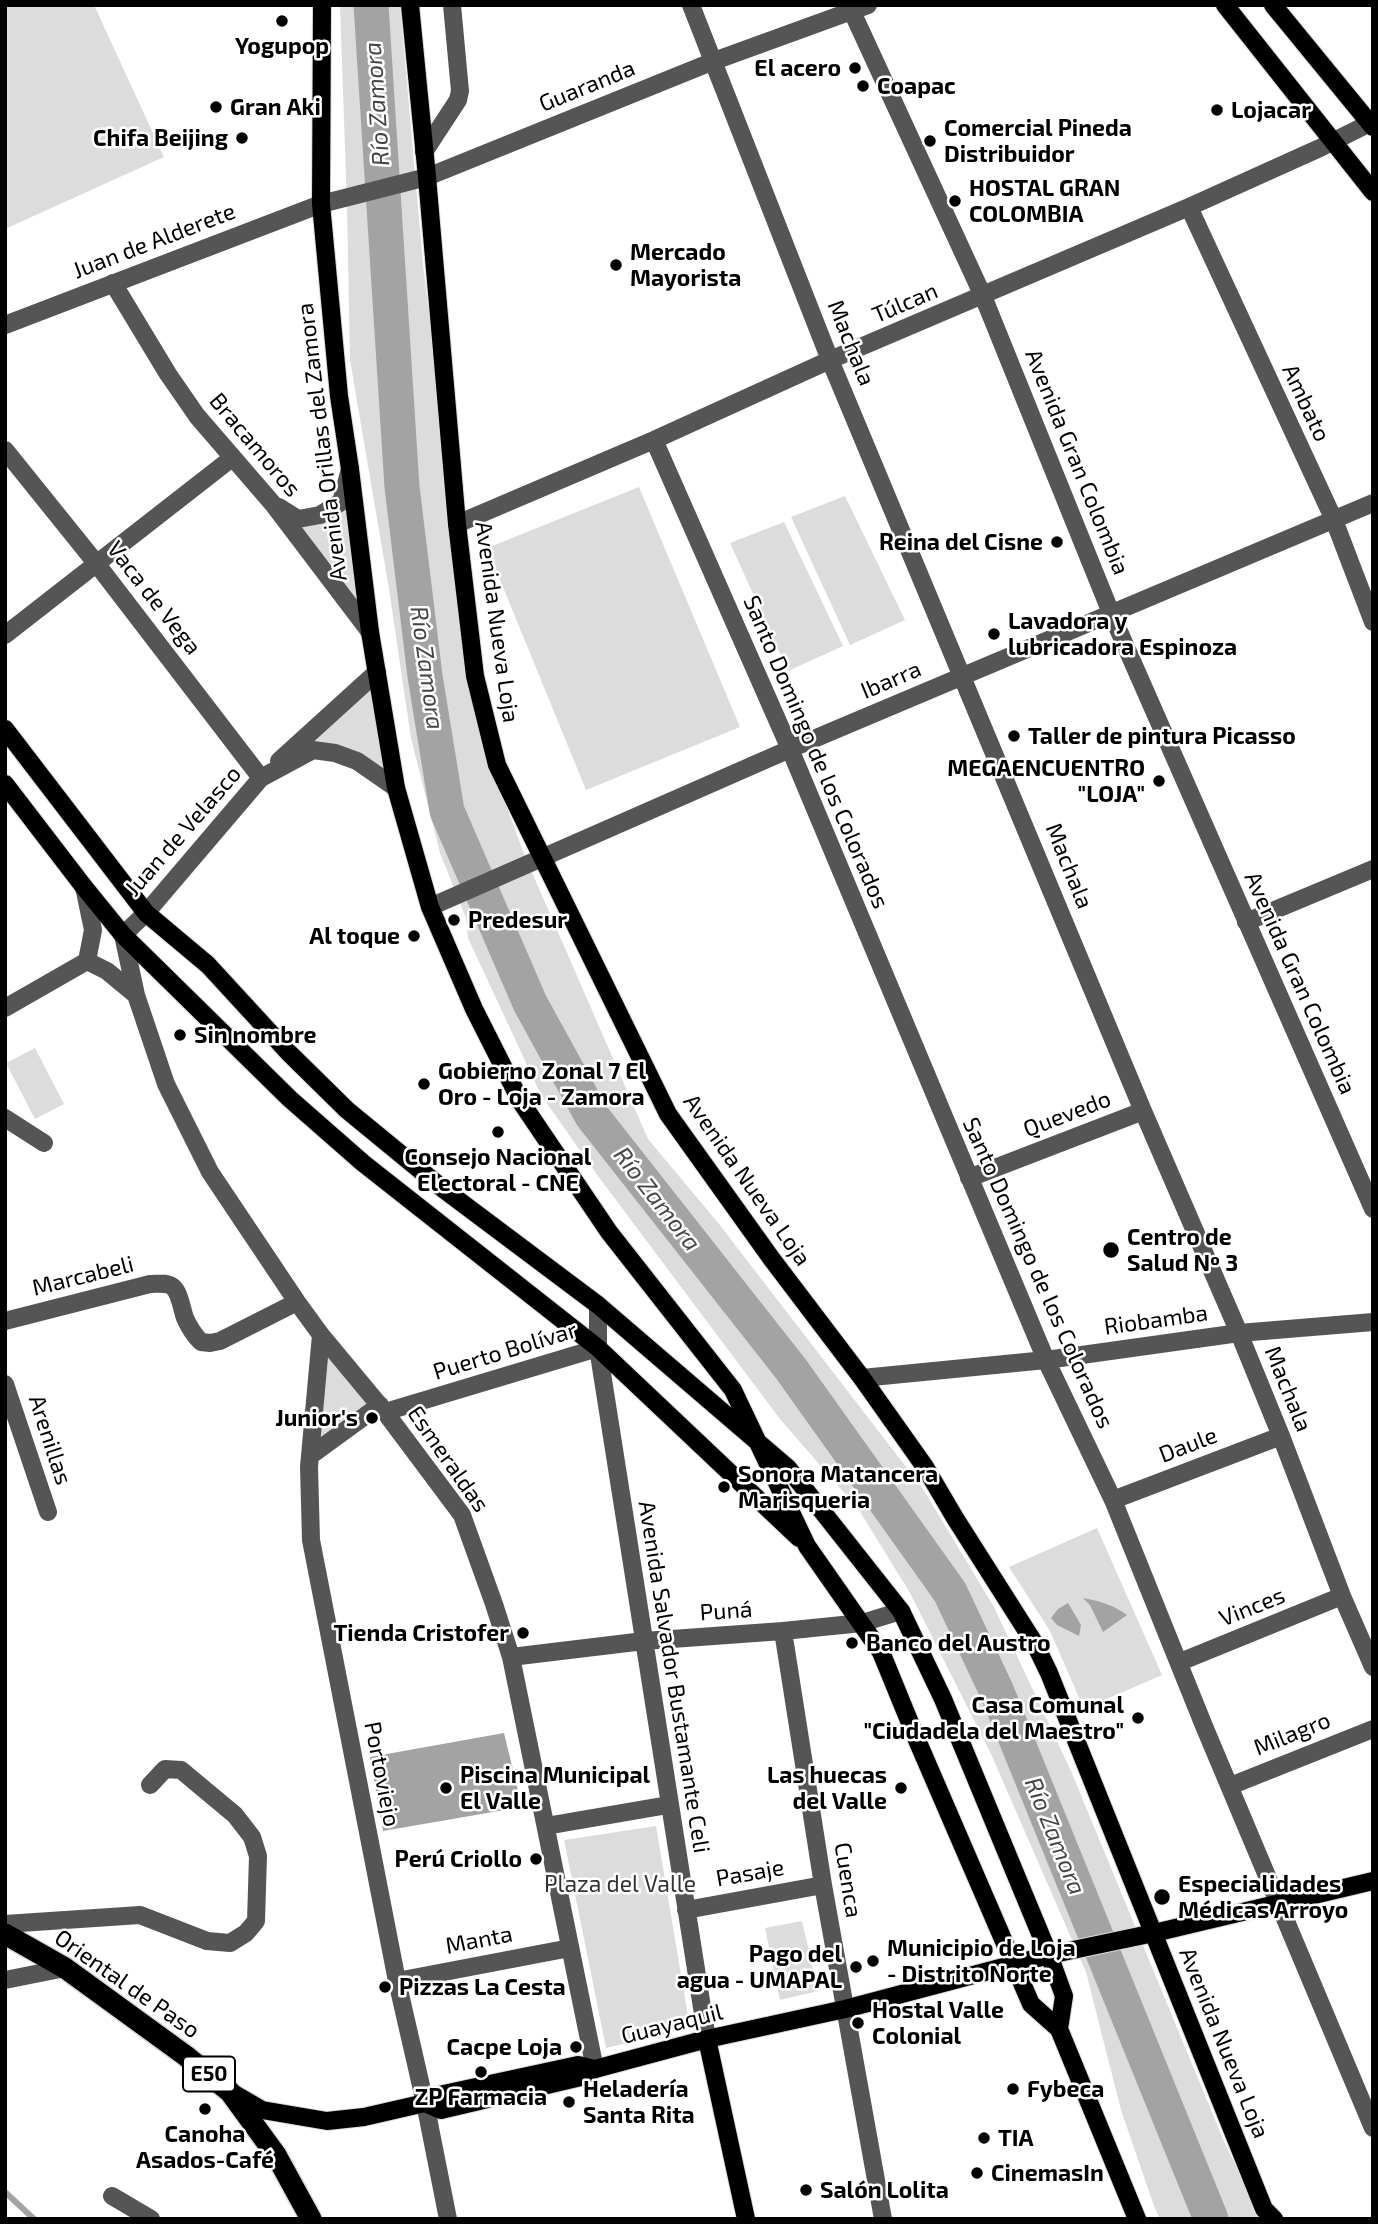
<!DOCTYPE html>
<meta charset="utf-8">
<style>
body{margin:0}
#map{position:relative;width:1378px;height:2224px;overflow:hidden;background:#fff;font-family:"Exo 2",sans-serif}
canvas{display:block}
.frame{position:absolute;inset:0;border:7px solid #000;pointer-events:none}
</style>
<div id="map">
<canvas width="1378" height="2224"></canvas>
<div class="frame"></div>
</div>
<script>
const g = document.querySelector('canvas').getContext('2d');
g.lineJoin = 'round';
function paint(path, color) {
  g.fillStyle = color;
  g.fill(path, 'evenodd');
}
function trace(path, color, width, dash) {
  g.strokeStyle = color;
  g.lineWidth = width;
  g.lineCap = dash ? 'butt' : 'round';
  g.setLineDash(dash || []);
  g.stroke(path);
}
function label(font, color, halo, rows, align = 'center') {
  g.font = font + ' "Exo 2",sans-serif';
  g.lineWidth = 5;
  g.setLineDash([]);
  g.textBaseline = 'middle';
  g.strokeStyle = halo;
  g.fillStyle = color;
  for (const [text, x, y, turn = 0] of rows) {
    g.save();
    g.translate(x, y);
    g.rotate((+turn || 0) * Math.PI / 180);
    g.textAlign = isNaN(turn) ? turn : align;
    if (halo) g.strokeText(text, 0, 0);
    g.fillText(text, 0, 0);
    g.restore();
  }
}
paint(new Path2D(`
 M5 5H94L164 157 5 229Z
 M340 5H400L423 264 479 732 524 854 648 1139 719 1224 923 1489 994 1607 1071 1771 1225 2144 1263 2219H1160L1154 2206 1121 2110 1086 1972 991 1754 910 1593 859 1510 780 1419 598 1176 541 1095 468 938 466 918 440 853 411 738 389 589 350 360 347 206Z
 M350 469 370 632 273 504 297 519 341 502Z
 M639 487 740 727 586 790 487 548Z
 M845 496 905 620 850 645 791 517Z
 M784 522 843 646 788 671 730 543Z
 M377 672 396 788 375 772 290 750Z
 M35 1048 64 1104 35 1119 6 1063Z
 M321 1335 380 1405 310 1456Z
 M1097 1528 1162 1675 1084 1709 1050 1631 1009 1567Z
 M656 1826 690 2028 606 2048 564 1840Z
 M802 1921 818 1991 780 2000 765 1928Z`), '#dcdcdc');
paint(new Path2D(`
 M1083 1598C1100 1601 1113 1605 1127 1615L1103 1632 1090 1605Z
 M1068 1603 1081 1625 1079 1636 1057 1625 1051 1618 1058 1609Z
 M504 1733 522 1807 383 1831 370 1757Z`), '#a3a3a3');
trace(new Path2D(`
 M5 2192 34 2219`), '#a3a3a3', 6);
trace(new Path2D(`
 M371 5 402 487 425 676 447 811 530 1003 592 1116 791 1369 950 1592 997 1692 1211 2219`), '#a3a3a3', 35);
const major = new Path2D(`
 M322 5 321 204 339 396 350 469 370 632 396 788 430 907 474 1009 521 1102 609 1232 733 1390 807 1546 881 1652 917 1740 1031 2004 1059 2029 1137 2219
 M410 5 427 177 457 524 475 676 497 765 668 1114 771 1258 862 1378 925 1467 955 1518 1035 1644 1049 1673 1264 2209 1274 2219
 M1225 5 1373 192
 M1273 5 1373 127
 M5 729 146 913 208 965 288 1052 347 1110 442 1188 598 1305 788 1468 901 1611 943 1699 1049 1955 1064 1996 1059 2029
 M5 784 84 887 123 935 290 1099 363 1163 598 1348 799 1538
 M707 2039 746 2219
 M231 2092 262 2110 327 2121 364 2117 425 2103 439 2095 578 2065 595 2069
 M425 2103 441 2110 581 2077 595 2069 707 2039 845 2009 1049 1955 1154 1933 1373 1881`);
const highway = new Path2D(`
 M5 1934 65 1968 186 2056 230 2092 276 2155 311 2219`);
trace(major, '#dbdbdb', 20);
trace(highway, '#dbdbdb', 24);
trace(new Path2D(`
 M691 5 830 360 1143 1111 1239 1333 1281 1436 1342 1596 1373 1667
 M849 5 983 296 1111 613 1373 1209
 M424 152 458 100 460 91 452 5
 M1189 207 1334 520 1373 622
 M113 283 168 374 197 416 273 504 370 632
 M5 325 321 204 427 177 714 61 868 5
 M654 440 790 749 1046 1360 1113 1500 1204 1726 1373 2128
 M5 450 96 563 261 778
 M279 507 298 519 320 515 341 502 350 469
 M457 524 654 440 830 360 1189 207 1322 147 1370 123
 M5 635 232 458
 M279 761 377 672
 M396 788 357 761 335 753 313 750 261 778 146 913 123 935 136 995 166 1084 210 1172 297 1302 321 1335 385 1412 462 1515 494 1604 511 1657 595 2069
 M430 907 790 749 1373 503
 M1246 922 1373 869
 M87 961 107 971 136 995
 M5 1008 87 961 93 930 84 887
 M5 1118 44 1143
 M969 1178 1143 1111
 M598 1305V1348L707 2039
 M5 1321 150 1284C157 1284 167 1282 173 1287 180 1293 182 1310 185 1318 189 1327 194 1335 201 1342L210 1343 220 1341 297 1302
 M321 1335 309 1467 311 1540 397 1981 425 2103 448 2219
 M862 1378 1046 1360 1239 1333 1373 1322
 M5 1384 48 1512
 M385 1412 598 1348
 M310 1456 380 1405
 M1113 1500 1281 1436
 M783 1631 823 1885 883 2219
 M511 1657 644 1641 783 1631 862 1623 901 1611
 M1180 1662 1342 1596
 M1230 1786 1373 1729
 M546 1826 668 1805
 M686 1910 823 1885
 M5 1924 140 1915 207 1941 230 1943 246 1933 256 1921 258 1856 252 1837 235 1815 181 1770 165 1769 150 1785
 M5 1980 65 1968
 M397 1981 570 1948
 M112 2196 151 2219`), '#555', 18);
trace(major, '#000', 18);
trace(highway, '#000', 21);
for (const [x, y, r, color] of [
 [282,21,7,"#000"],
 [855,68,7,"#000"],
 [863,86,7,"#000"],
 [216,107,7,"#000"],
 [1217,110,7,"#000"],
 [242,138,7,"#000"],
 [930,141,7,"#000"],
 [955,201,7,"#000"],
 [616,265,7,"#000"],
 [1057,542,7,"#000"],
 [994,634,7,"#000"],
 [1014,736,7,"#000"],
 [1159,781,7,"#000"],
 [454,920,7,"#000"],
 [414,936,7,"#000"],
 [180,1035,7,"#000"],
 [424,1084,7,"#000"],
 [498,1132,7,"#000"],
 [1111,1250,9,"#000"],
 [372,1418,7,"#000"],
 [724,1487,7,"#000"],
 [523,1633,7,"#000"],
 [852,1643,7,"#000"],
 [1138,1718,7,"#000"],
 [446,1788,7,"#000"],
 [901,1788,7,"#000"],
 [536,1859,7,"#000"],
 [1162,1897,9,"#000"],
 [873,1961,7,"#000"],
 [856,1967,7,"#000"],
 [385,1987,7,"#000"],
 [858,2023,7,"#000"],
 [576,2047,7,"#000"],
 [481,2072,7,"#000"],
 [1013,2089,7,"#000"],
 [569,2102,7,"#000"],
 [205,2109,7,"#000"],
 [984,2138,7,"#000"],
 [977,2173,7,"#000"],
 [806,2190,7,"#000"]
]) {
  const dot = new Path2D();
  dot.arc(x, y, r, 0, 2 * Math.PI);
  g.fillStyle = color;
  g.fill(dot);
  trace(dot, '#fff', 2.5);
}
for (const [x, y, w] of [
 [209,2074,52]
]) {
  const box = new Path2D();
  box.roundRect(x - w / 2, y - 17.5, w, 35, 5);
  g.fillStyle = '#fff';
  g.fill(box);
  trace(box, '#000', 2);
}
label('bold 21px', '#000', null, [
 ["E50",209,2074]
]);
label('bold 23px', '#000', '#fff', [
 ["Yogupop",282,46,"center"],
 ["El acero",841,68,"right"],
 ["Coapac",877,86],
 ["Gran Aki",230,107],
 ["Lojacar",1231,110],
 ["Comercial Pineda",944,128],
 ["Distribuidor",944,154],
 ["Chifa Beijing",228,138,"right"],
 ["HOSTAL GRAN",969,188],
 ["COLOMBIA",969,214],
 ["Mercado",630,252],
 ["Mayorista",630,278],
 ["Reina del Cisne",1043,542,"right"],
 ["Lavadora y",1008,621],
 ["lubricadora Espinoza",1008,647],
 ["Taller de pintura Picasso",1028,736],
 ["MEGAENCUENTRO",1145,768,"right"],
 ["\"LOJA\"",1145,794,"right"],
 ["Predesur",468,920],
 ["Al toque",400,936,"right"],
 ["Sin nombre",194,1035],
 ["Gobierno Zonal 7 El",438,1071],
 ["Oro - Loja - Zamora",438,1097],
 ["Consejo Nacional",498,1157,"center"],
 ["Electoral - CNE",498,1183,"center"],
 ["Centro de",1127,1237],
 ["Salud Nº 3",1127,1263],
 ["Junior's",358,1418,"right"],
 ["Sonora Matancera",738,1474],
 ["Marisqueria",738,1500],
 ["Tienda Cristofer",509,1633,"right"],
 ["Banco del Austro",866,1643],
 ["Casa Comunal",1124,1705,"right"],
 ["\"Ciudadela del Maestro\"",1124,1731,"right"],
 ["Piscina Municipal",460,1775],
 ["El Valle",460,1801],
 ["Las huecas",887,1775,"right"],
 ["del Valle",887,1801,"right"],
 ["Perú Criollo",522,1859,"right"],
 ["Especialidades",1178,1884],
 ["Médicas Arroyo",1178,1910],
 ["Municipio de Loja",887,1948],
 ["- Distrito Norte",887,1974],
 ["Pago del",842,1954,"right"],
 ["agua - UMAPAL",842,1980,"right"],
 ["Pizzas La Cesta",399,1987],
 ["Hostal Valle",872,2010],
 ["Colonial",872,2036],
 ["Cacpe Loja",562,2047,"right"],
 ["Heladería",583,2089],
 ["Santa Rita",583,2115],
 ["Fybeca",1027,2089],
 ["ZP Farmacia",481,2097,"center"],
 ["Canoha",205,2134,"center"],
 ["Asados-Café",205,2160,"center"],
 ["TIA",998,2138],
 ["CinemasIn",991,2173],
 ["Salón Lolita",820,2190]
], 'left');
label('23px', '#000', '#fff', [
 ["Guaranda",587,86,-22],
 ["Juan de Alderete",154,241,-21],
 ["Túlcan",905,303,-23],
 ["Machala",851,343,68],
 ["Ambato",1306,403,65],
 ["Avenida Orillas del Zamora",322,442,-97],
 ["Bracamoros",255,445,50],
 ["Avenida Gran Colombia",1077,462,68],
 ["Vaca de Vega",154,598,52],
 ["Avenida Nueva Loja",497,622,82],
 ["Ibarra",891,680,-23],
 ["Santo Domingo de los Colorados",816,752,67],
 ["Juan de Velasco",183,831,-49],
 ["Machala",1069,866,68],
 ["Avenida Gran Colombia",1300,983,66],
 ["Quevedo",1067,1114,-21],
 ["Avenida Nueva Loja",747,1180,55],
 ["Santo Domingo de los Colorados",1038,1273,66],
 ["Marcabeli",83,1276,-14],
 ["Riobamba",1156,1320,-8],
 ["Puerto Bolívar",505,1351,-17],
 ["Machala",1288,1389,68],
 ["Arenillas",50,1440,72],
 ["Daule",1188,1445,-21],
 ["Esmeraldas",448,1459,55],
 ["Vinces",1252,1607,-22],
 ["Puná",726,1611,-4],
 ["Avenida Salvador Bustamante Celi",674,1677,81],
 ["Milagro",1292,1734,-22],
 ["Portoviejo",382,1774,79],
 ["Pasaje",750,1873,-10],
 ["Cuenca",848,1880,81],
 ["Manta",479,1940,-11],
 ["Oriental de Paso",127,1984,35],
 ["Guayaquil",672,2024,-14],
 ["Avenida Nueva Loja",1224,2043,68]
]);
label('23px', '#333', '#fff', [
 ["Plaza del Valle",620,1884]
]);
label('italic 24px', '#444', '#fff', [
 ["Río Zamora",377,104,-94],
 ["Río Zamora",427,668,82],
 ["Río Zamora",657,1199,52],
 ["Río Zamora",1055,1836,68]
]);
</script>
